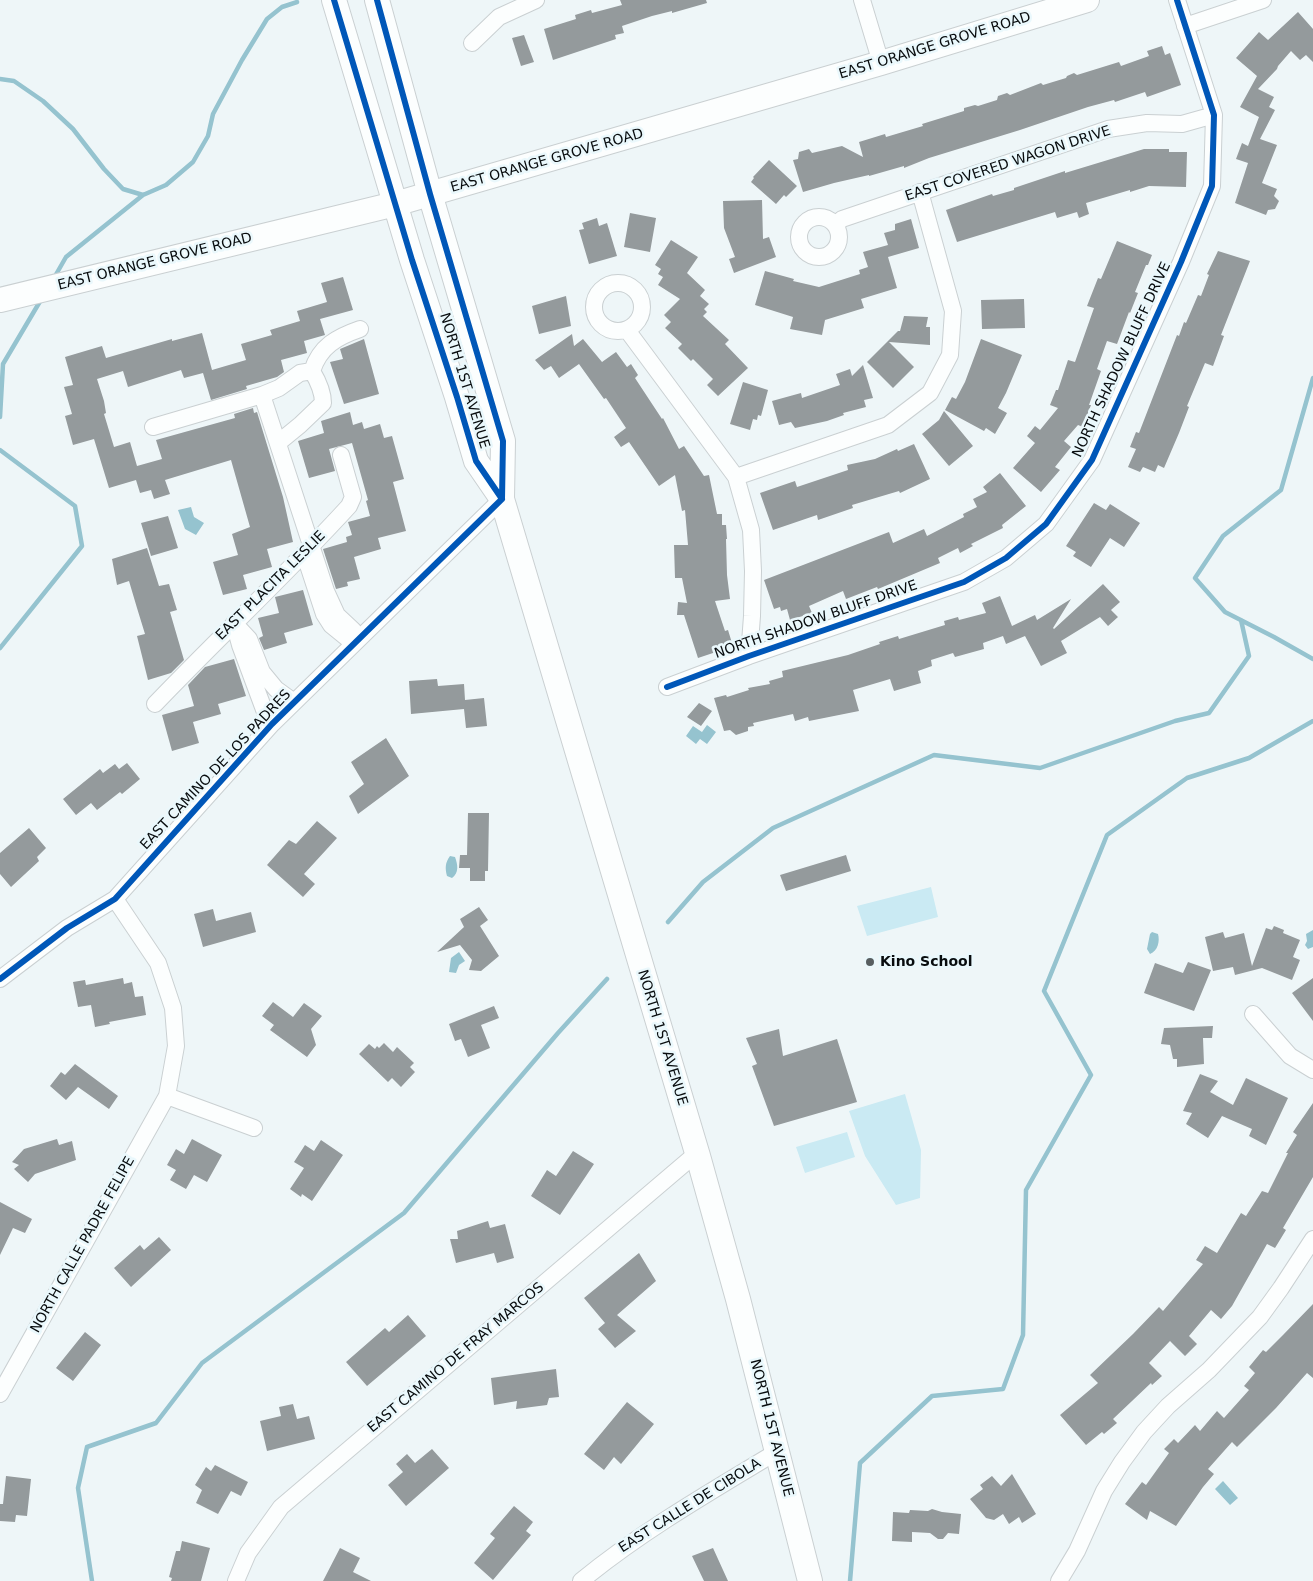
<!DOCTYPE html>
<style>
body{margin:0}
canvas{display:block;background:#eef6f8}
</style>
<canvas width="1313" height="1581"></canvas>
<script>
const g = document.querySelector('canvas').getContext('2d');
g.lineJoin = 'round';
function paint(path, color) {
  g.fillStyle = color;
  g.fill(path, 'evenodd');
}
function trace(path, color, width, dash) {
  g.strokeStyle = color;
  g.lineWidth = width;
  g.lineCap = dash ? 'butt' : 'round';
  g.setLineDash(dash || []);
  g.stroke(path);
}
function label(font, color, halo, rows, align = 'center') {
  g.font = font + ' "DejaVu Sans",sans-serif';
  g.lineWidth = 5;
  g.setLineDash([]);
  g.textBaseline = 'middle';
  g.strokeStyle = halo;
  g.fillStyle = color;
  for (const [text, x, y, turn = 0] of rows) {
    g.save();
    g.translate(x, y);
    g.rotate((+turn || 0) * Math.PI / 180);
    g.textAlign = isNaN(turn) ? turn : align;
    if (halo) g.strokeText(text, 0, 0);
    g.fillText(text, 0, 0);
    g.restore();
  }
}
paint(new Path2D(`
 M931 887 938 917 867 936 857 906Z
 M905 1094 921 1150 920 1198 896 1205 865 1156 849 1111Z
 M847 1132 855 1157 805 1173 796 1147Z`), '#caeaf3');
paint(new Path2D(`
 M191 507 194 517 204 523 196 535 185 529 178 510Z
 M707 725 716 732 707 744 700 739 696 744 686 736 693 726 702 732Z
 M450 856 455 857C458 865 459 873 452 878L447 876C445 868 445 863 450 856Z
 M1313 930V947L1308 949 1305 945 1307 941 1306 934Z
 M1152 932 1158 934C1160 941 1158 951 1150 954L1147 949 1150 934Z
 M459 952 465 961 459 965 456 973 449 972 451 958Z
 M1223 1481 1238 1498 1230 1505 1215 1489Z`), '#95c3cf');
trace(new Path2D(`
 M0 79 14 81 43 101 73 129 104 169 123 189 143 195 166 185 193 162 208 136 213 114 242 60 267 19 282 7 297 2
 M54 278 66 257 143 195
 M1313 378 1281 490 1223 536 1195 578 1225 612 1274 637 1313 659
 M0 417 3 364 42 298
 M0 450 75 506 82 546 0 648
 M668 922 703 882 773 828 934 755 1040 768 1175 721 1209 713 1249 656 1241 620
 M92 1581 78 1488 87 1447 156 1423 202 1363 404 1213 558 1033 607 979
 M850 1581 860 1463 932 1396 1003 1389 1023 1335 1026 1190 1091 1075 1044 991 1107 835 1187 778 1249 758 1313 721`), '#95c3cf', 4.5);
paint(new Path2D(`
 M620 0H706L707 3 672 13V11L652 16 622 26 624 33 615 35 616 39 553 60 544 29 576 19 575 15 591 10 592 13 622 5Z
 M1298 12 1313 29V62L1306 55 1300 60 1291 51 1278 66 1277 69 1258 89 1274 97 1269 107 1275 110 1260 139 1277 145 1262 183 1277 189 1274 196 1279 201 1275 209 1268 210 1266 215 1235 203 1248 163 1236 159 1242 143 1248 146 1259 117 1240 107 1257 76 1236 58 1259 32 1268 40Z
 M524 35 534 62 521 66 512 38Z
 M1162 46 1165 55 1170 53 1181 85 1147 97 1145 92 1115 102 1114 100 1088 107 1020 130 929 158 904 168V166L869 176V175L834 183 803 192 793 160 798 159 799 152 809 149 812 153 842 146 863 157 859 142 885 134 886 137 923 126 922 124 964 111V108L975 105 978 106 997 100 998 96 1007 93 1010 95 1041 83 1043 85 1066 78 1067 76 1074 73 1077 75 1119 62 1121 66 1149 56 1147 51Z
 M1144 149H1169V152H1187L1186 187 1149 186 1130 192V190L1086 203 1089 214 1079 218 1077 212 1057 218 1055 212 957 242 946 210 992 194 993 196 1014 190V188L1065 171V173Z
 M769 160 797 186 786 197 784 195 776 204 751 182 754 178 753 177Z
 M762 200 763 239 769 237 776 257 734 273 729 259 735 257 724 228 723 201Z
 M630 213 656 218 650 252 624 247Z
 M597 218 599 226 607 223 617 256 589 264 579 230 584 229 582 223Z
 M911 219 919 248 888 257 897 288 861 299 864 308 825 320 822 335 790 329 793 317 755 305 765 271 794 279 793 281 819 287 860 274 859 270 868 267 863 252 888 245 884 233 895 230V224Z
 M671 240 698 257 687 273 705 290 700 296 709 304 704 309 707 312 703 316 729 340 725 344 748 368 718 396 707 385 713 379 693 359 691 361 678 348 682 344 665 328 671 322 664 315 680 299 658 285 663 277 658 274 661 269 655 265Z
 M1117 241 1152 255 1148 265H1146L1135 292 1138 293 1130 313 1129 312 1117 344 1107 341 1097 369 1101 371 1089 405H1091L1083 427 1078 425 1064 441 1071 447 1055 467 1060 470 1041 492 1013 468 1035 443 1027 436 1035 426 1040 430 1058 408 1050 405 1056 390H1058L1068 360 1075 362 1094 308 1087 306 1098 278 1101 279Z
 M1218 251 1250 261 1221 335 1224 336 1213 366 1205 363 1187 406 1189 407 1179 433 1164 468 1158 465 1155 472 1143 467 1140 472 1128 467 1136 449 1130 447 1136 432 1139 433 1177 335 1179 336 1184 322 1186 323 1198 295 1201 296 1209 275 1207 274Z
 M343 277 353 310 320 319 325 335 304 341 307 353 281 360 284 372 277 377 246 386 247 389 211 400 203 373 184 378 181 370 128 387 123 371 97 379 104 401 106 413 104 414 114 447 130 442 137 466 162 459 156 440 235 418 234 414 253 408 254 413 257 412 283 497 293 542 267 549 272 567 243 575 247 589 223 595 213 562 238 555 232 534 250 527 231 460 165 480 170 494 154 499 151 490 140 493 136 480 109 488 94 439 73 445 65 416 72 414 64 387 73 385 65 357 102 346 106 358 172 339V341L202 333 212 370 246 360 241 344 272 335 270 330 300 321 297 311 327 302 321 283Z
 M566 296 571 326 539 334 532 306Z
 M1024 299 1025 328 982 329 981 300Z
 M904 316 928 317 926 327H930V345L889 342 914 367 893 388 867 362 898 331H900Z
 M572 334 574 346 583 339 602 362 616 352 627 367 631 364 638 375 635 378 662 419 663 418 679 449 684 446 704 476 709 475 717 514H722V525H726L727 539H726L727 575 730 599 715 601 725 631 728 630 732 643 720 647 722 650 698 658 684 615H677L678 602 687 603 682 578H675L674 545H688L685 510 682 511 675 475 659 486 629 442 621 447 614 437 626 428 606 398 604 399 579 364 559 378 551 366 544 370 535 360Z
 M364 339 379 394 344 404 330 362 343 359 340 349Z
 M981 339 1022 355 1006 393 998 408 1007 413 995 434 986 428 984 431 945 410 952 397 956 399 965 382Z
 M863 365 873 398 864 400 866 407 843 413 844 415 827 421 795 428 791 422 779 425 772 401 801 393 802 398 840 385 836 374 850 369 852 376Z
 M743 382 768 390 761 416 758 415 757 420 753 419 750 430 730 424Z
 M944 411 973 446 949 466 922 434 939 420Z
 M350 412 353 425 362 422 364 429 380 424 384 438 392 436 404 479 393 482 406 531 378 538 381 549 354 557 360 579 347 582 348 586 336 589 323 549 347 542 346 537 352 535 348 522 370 516 366 501 368 500 352 443 329 449 335 471 309 478 298 441 324 433 321 421Z
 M914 444 930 479 900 493 899 491 852 505 853 508 818 520 817 515 773 530 760 493 795 481 797 487 848 470 847 465 875 459 897 449 898 451Z
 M1000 473 1026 506 1002 525 1003 528 971 544 973 546 960 553 958 548 938 558 940 563 928 568 878 589 877 587 846 599 843 591 809 606 812 613 790 620 787 609 781 611 780 607 774 609 764 580 889 532 893 543 924 529 927 536 964 517 963 514 977 507 973 499 987 492 983 487Z
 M1094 503 1106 510 1110 504 1140 523 1124 547 1110 538 1091 567 1073 556 1076 552 1066 546Z
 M168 516 178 548 151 556 141 523Z
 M147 548 159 586 169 584 177 610 170 612 184 660 171 673 148 680 137 636 145 634 137 608 129 581 117 585 112 559Z
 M1103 584 1120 602 1111 610 1118 617 1108 626 1100 617 1061 641 1067 653 1041 666 1025 636 1006 644 1003 636 983 643 984 649 955 657 953 653 931 660 932 666 918 671 921 683 894 691 890 679 853 690 859 711 809 721 808 717 795 721 793 714 753 723 754 726 748 727V731L736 735 730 730 724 731 714 698 726 695 727 697 749 690 748 688 770 684 769 681 783 677 782 671 848 655 880 644 879 642 898 636 899 639 945 625 944 621 958 617 959 620 986 613 982 603 1000 596 1012 626 1035 615 1037 620 1071 599 1053 628 1054 629Z
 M303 590 313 625 284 633 287 643 264 650 259 638 263 636 258 618 279 613 275 597Z
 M234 659 246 696 218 704 221 714 193 722 199 743 172 751 162 715 194 706 188 685 205 667Z
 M437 679 438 686 464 684 465 700 484 698 487 726 466 728 464 709 411 714 409 681Z
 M699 703 712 711 701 726 687 717Z
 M386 738 409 776 358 814 349 796 364 784 351 762Z
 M127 763 140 779 122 794 120 792 97 810 91 803 76 815 63 799 100 769 103 773 115 764 119 769Z
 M468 813H489L488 871H485V881H470V868H459L460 855H467Z
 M317 821 337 838 304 874 315 884 303 897 267 865 289 840 296 844Z
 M29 828 46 848 37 857 39 861 11 887 0 874V853Z
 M846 855 851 871 786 891 780 875Z
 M479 907 488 920 480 926 499 956 481 971 469 970 472 960 460 945 437 952 464 927 460 919Z
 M213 909 216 921 251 912 256 932 203 947 194 914Z
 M1274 926 1284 930 1283 933 1300 940 1293 957 1300 960 1292 980 1262 968 1235 975 1233 967 1213 971 1205 937 1223 932 1225 938 1244 933 1252 966 1266 928 1272 930Z
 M1188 962 1211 970 1194 1011 1144 993 1155 963 1183 973Z
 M123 978 124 984 132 982 135 997 143 996 146 1015 109 1022 110 1024 95 1027 91 1005 78 1007 73 982 85 980 86 985Z
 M1313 978V1021L1292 993Z
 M273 1002 293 1017 304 1003 322 1016 311 1029 316 1045 307 1057 270 1030 274 1025 262 1016Z
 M494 1006 499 1018 481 1025 490 1048 468 1057 461 1039 455 1041 449 1024Z
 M1213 1026 1212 1038H1203L1204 1064 1177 1067V1059H1173L1170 1045 1161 1044 1164 1028Z
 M779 1029 783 1056 837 1039 857 1102 774 1126 752 1066 757 1064 746 1038Z
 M384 1043 393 1052 397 1047 414 1063 410 1067 415 1072 401 1087 392 1078 388 1082 359 1054 369 1044 375 1049 377 1046 379 1048Z
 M75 1064 118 1096 109 1109 78 1087 66 1100 50 1086 61 1072 65 1075Z
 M1200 1074 1218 1081 1210 1092 1233 1105 1246 1078 1288 1098 1266 1145 1249 1136 1252 1129 1222 1116 1208 1138 1186 1124 1192 1113 1183 1111Z
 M1313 1103V1177L1283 1228 1286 1230 1275 1248 1267 1244 1232 1306 1221 1319 1211 1310 1189 1336 1197 1344 1185 1356 1170 1341 1149 1363 1162 1376 1152 1385 1151 1383 1113 1419 1117 1423 1104 1434 1102 1432 1086 1445 1060 1415 1098 1383 1090 1375 1133 1334 1159 1307 1163 1311 1203 1264 1196 1260 1205 1246 1217 1253 1241 1213 1246 1216 1262 1191 1268 1193 1288 1153H1286L1297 1135 1293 1132Z
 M57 1139 59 1145 72 1141 76 1160 35 1174 28 1182 14 1169 19 1165 12 1162 24 1149Z
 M192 1139 222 1155 207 1182 194 1175 186 1189 170 1180 176 1170 167 1165 176 1149 184 1154Z
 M321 1140 343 1155 312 1201 302 1194 301 1197 290 1189 304 1168 294 1162 305 1145 314 1151Z
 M573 1151 594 1164 560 1215 531 1196 547 1170 556 1176Z
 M0 1202 32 1219 25 1233 13 1228 0 1255Z
 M488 1221 490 1228 505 1224 514 1258 497 1263 494 1253 456 1263 450 1239H458L457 1231Z
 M159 1237 171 1250 131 1287 114 1268 140 1245 144 1250Z
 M639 1253 656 1281 617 1315 636 1331 615 1348 598 1329 605 1323 584 1298Z
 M1313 1304V1378L1307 1373 1276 1408 1237 1447 1232 1442 1208 1469 1214 1474 1203 1487 1176 1526 1150 1511 1147 1520 1125 1504 1142 1482 1146 1485 1169 1453 1164 1449 1174 1439 1178 1443 1195 1425 1200 1431 1217 1411 1224 1418 1249 1390 1244 1386 1255 1373 1249 1367 1263 1350 1266 1352 1283 1335Z
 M408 1315 426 1336 367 1386 346 1362 385 1328 389 1332Z
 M85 1332 101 1345 73 1381 56 1368Z
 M556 1369 559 1397 549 1398 547 1405 516 1409 517 1401 494 1405 491 1378Z
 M627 1402 654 1424 621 1464 614 1457 604 1470 584 1454Z
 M293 1404 297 1419 309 1416 315 1439 267 1451 260 1421 281 1416 279 1407Z
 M432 1449 449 1468 406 1506 388 1485 403 1472 396 1464 407 1454 415 1463Z
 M215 1465 248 1482 241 1496 231 1491 218 1514 196 1503 202 1490 195 1485 206 1467 211 1471Z
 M1012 1474 1036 1514 1022 1523 1019 1517 1009 1524 1003 1514 994 1520 986 1518 970 1499 983 1489 980 1485 992 1476 1001 1486Z
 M6 1476 31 1479 27 1516 16 1515 15 1522 0 1521V1504H3Z
 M514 1506 533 1522 526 1531 531 1535 493 1580 474 1563 495 1538 490 1534Z
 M932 1509 942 1512 961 1514 959 1534 948 1533 943 1539H938L930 1533 912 1532V1542L892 1541 893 1512 909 1513 910 1510 928 1511Z
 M182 1541 210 1548 201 1581H171L172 1578 169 1577 176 1551H180Z
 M340 1548 360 1558 353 1572 371 1581H323Z
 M713 1548 728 1581H704L692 1556Z`), '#949a9c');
const street = new Path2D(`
 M862 0 881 63
 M1185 26 1263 0
 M472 43 499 17 536 0
 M799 237a20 20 0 1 1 40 0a20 20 0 1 1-40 0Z
 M835 225 842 219 1108 129 1147 123 1182 124 1214 115
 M594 307a24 24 0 1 1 48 0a24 24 0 1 1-48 0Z
 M627 330 736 477 751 530 753 571 752 616 749 656
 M312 371C320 346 337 337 360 329
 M262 395 279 388 300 373 312 371
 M153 427 262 395 326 591 337 615 353 630 359 639 347 638 331 625 324 614 307 562 311 548
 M278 443 300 425 323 403C323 391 318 381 312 371
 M736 477 888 425 930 393 950 355 953 311 920 192
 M667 687 749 656 964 582 1006 558 1046 524 1092 460 1181 262 1212 186 1214 115 1177 0
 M155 704C219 637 287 574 349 506L353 497 341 455
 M272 724 269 723 240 645 234 623 249 639 262 672 276 689 294 702
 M0 979 67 928 115 899 272 724 502 499
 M1253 1014 1290 1056 1313 1070
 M167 1096 254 1128
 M0 1394 167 1096 176 1046 173 1008 158 963 115 899
 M236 1581 248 1553 281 1507 697 1153
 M581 1581C642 1531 710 1492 778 1451
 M1059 1581 1077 1551 1104 1491 1122 1462 1144 1432 1168 1406 1209 1370 1260 1317 1281 1288 1313 1239`);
const secondary = new Path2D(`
 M334 0 412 260 457 397 476 461 502 499 698 1156 738 1299 810 1581
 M377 0 430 194 503 441 502 499
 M0 300 395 204 881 63 1087 0`);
trace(street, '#cad0d2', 18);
trace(secondary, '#cad0d2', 26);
trace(street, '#fcfefe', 16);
trace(secondary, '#fcfefe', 24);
trace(new Path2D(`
 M334 0 412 260 457 397 476 461 502 499
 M377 0 430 194 503 441 502 499
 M667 687 749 656 964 582 1006 558 1046 524 1092 460 1181 262 1212 186 1214 115 1177 0
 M0 979 67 928 115 899 272 724 502 499`), '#0057b8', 6);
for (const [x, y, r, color] of [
 [870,962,5,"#585e60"]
]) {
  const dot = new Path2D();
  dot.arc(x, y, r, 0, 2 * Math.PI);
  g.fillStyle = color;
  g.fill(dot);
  trace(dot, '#eaf8fc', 2);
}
label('14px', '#080c0e', '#eaf8fc', [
 ["EAST ORANGE GROVE ROAD",935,46,-17],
 ["EAST ORANGE GROVE ROAD",547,161,-16],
 ["EAST COVERED WAGON DRIVE",1008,164,-18],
 ["EAST ORANGE GROVE ROAD",155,262,-14],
 ["NORTH SHADOW BLUFF DRIVE",1122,360,-65],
 ["NORTH 1ST AVENUE",464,381,73],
 ["EAST PLACITA LESLIE",271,586,-45],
 ["NORTH SHADOW BLUFF DRIVE",816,620,-19],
 ["EAST CAMINO DE LOS PADRES",216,770,-47],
 ["NORTH 1ST AVENUE",662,1038,73],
 ["NORTH CALLE PADRE FELIPE",83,1245,-61],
 ["EAST CAMINO DE FRAY MARCOS",456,1358,-40],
 ["NORTH 1ST AVENUE",771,1428,76],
 ["EAST CALLE DE CIBOLA",690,1506,-32]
]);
label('bold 14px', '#080c0e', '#eaf8fc', [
 ["Kino School",880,962]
], 'left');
</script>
